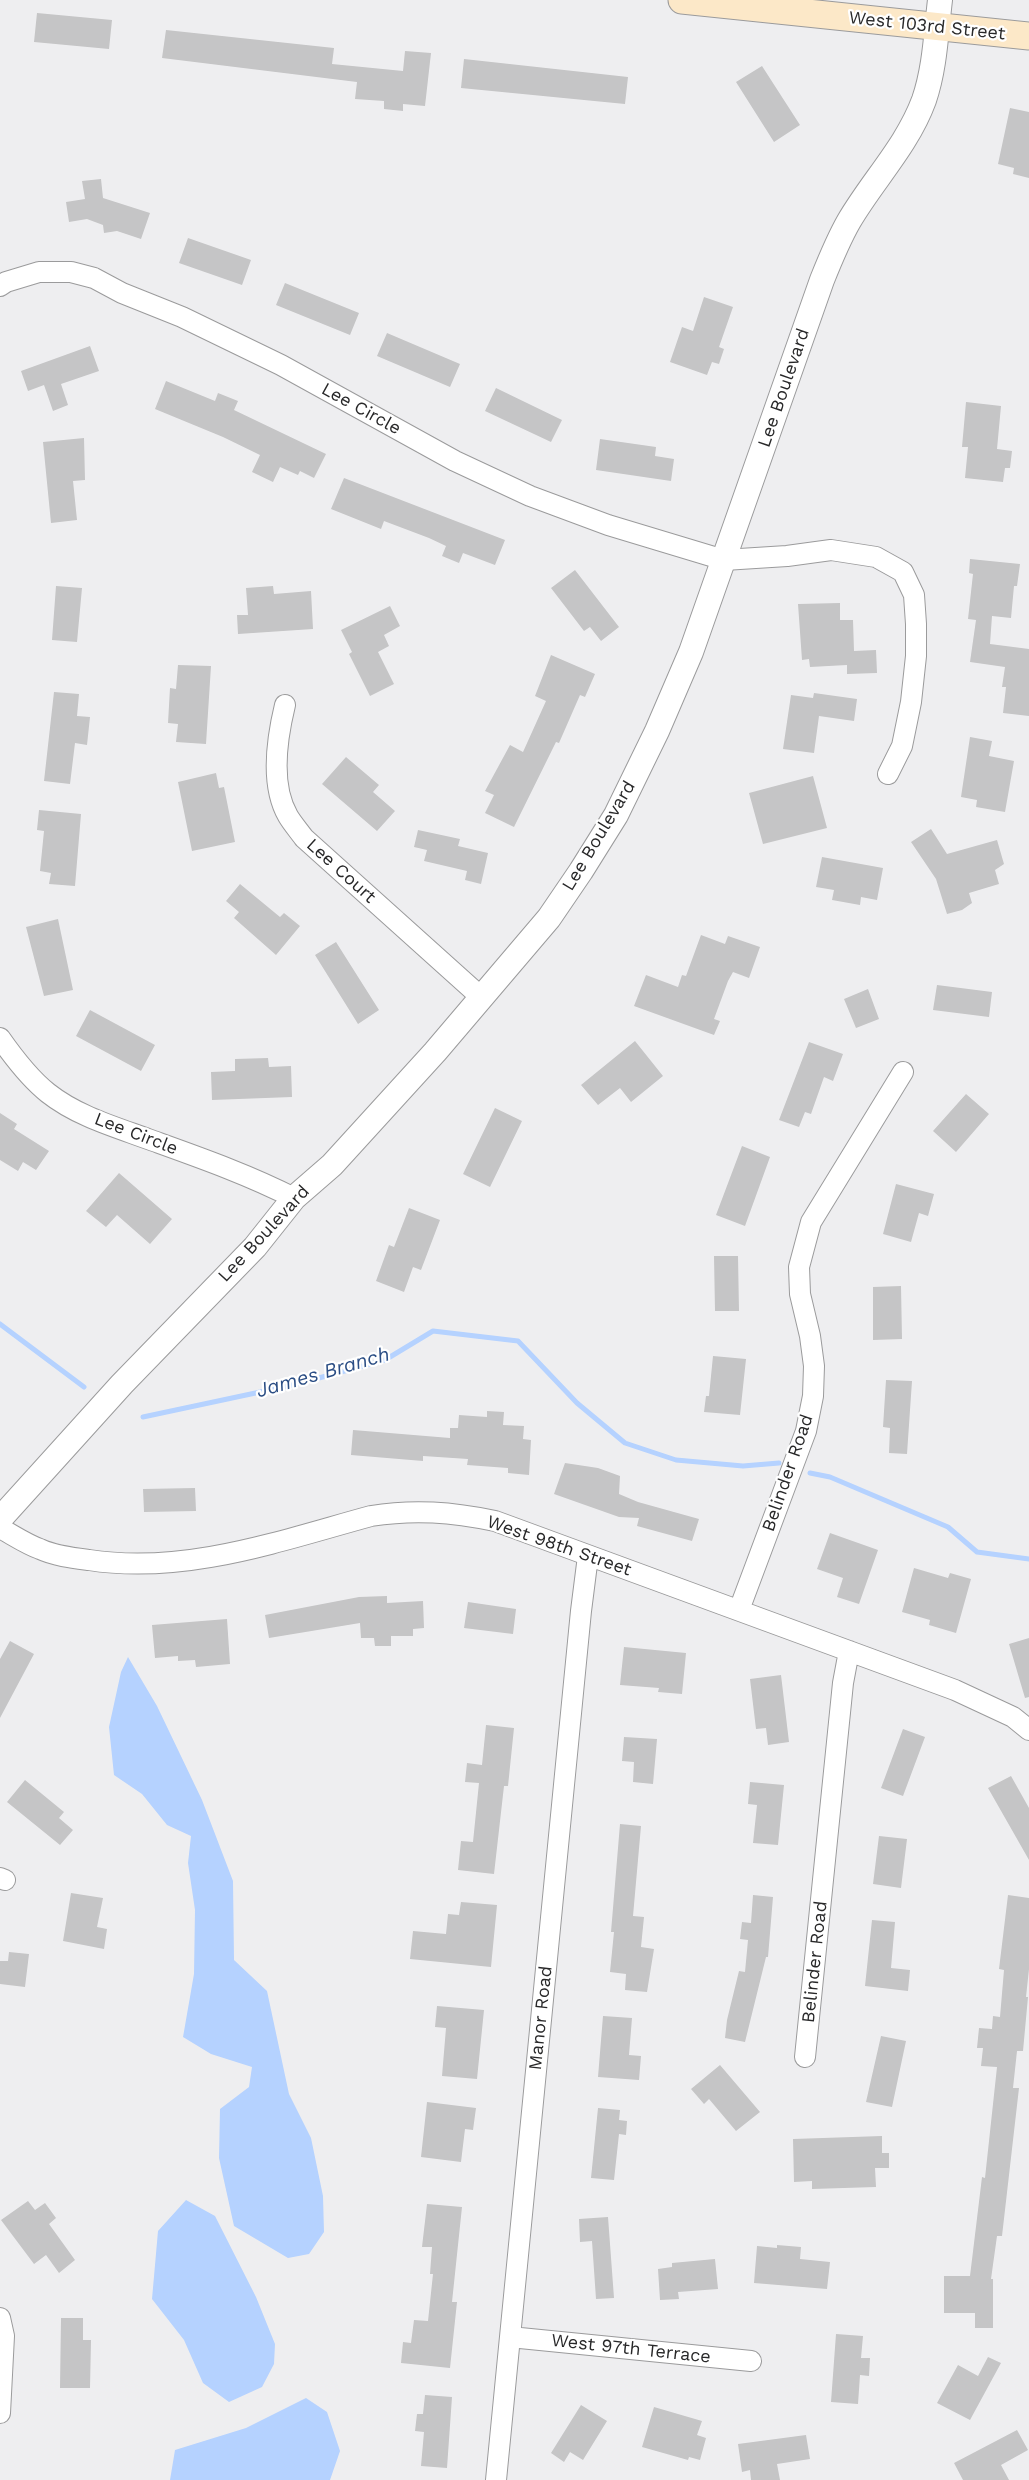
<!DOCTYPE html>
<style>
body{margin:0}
canvas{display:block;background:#eeeef0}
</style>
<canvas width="1029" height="2480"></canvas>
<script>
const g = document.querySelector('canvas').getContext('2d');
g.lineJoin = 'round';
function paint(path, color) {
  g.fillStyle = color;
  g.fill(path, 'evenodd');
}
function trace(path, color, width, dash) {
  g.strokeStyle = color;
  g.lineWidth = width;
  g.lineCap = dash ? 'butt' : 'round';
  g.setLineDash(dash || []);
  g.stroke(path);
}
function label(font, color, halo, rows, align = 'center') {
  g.font = font + ' "Work Sans",sans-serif';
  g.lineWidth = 4.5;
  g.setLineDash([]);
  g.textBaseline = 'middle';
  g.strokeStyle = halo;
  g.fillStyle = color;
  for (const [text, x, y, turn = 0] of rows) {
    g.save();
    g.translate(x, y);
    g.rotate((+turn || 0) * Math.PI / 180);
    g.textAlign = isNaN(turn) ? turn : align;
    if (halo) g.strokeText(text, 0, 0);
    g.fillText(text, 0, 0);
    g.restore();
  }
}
paint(new Path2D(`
 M128 1657 157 1706 202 1800 233 1881 234 1960 267 1991 289 2094 311 2138 323 2196 324 2232 309 2254 288 2258 234 2226 219 2158 220 2109 249 2087 252 2067 211 2054 183 2037 194 1974 195 1910 188 1863 191 1836 167 1825 142 1794 114 1775 109 1727 121 1672Z
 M186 2200 215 2216 256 2297 275 2344 274 2364 262 2387 229 2402 203 2383 184 2340 152 2299 158 2231Z
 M306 2398 327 2412 340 2451 330 2480H170L175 2450 246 2428Z`), '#b5d2ff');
trace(new Path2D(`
 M0 1324 84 1387
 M143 1417 293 1385 385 1360 433 1331 518 1341 577 1403 625 1443 676 1460 743 1466 779 1463
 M810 1473 830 1477 948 1527 977 1552 1029 1559`), '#b5d2ff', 5);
paint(new Path2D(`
 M37 13 112 20 109 49 34 42Z
 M166 30 334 48 332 64 403 71 405 51 431 53 425 106 403 104V111L384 109V101L355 99 357 82 162 58Z
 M464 59 628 77 625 104 461 88Z
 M762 66 800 125 774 142 736 82Z
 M1010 108 1029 112V178L1013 174 1014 168 998 164Z
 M101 179 103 198 150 213 141 239 117 231 104 233 103 225 87 219 69 222 66 202 85 199 82 181Z
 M188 238 251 260 242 285 179 263Z
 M285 283 359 313 350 335 276 305Z
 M704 297 733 307 719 347 724 349 719 364 712 362 707 375 670 362 682 327 693 331Z
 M387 333 460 364 450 387 377 356Z
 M90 346 99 371 61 384 68 405 53 411 44 385 28 391 21 371Z
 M166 381 215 401 218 393 238 401 234 410 326 454 314 478 300 471 298 475 280 467 273 482 252 472 260 455 223 437 155 409Z
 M496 388 562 420 551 442 485 411Z
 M966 402 1001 406 997 449 1012 451 1010 468H1005L1003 482 965 478 968 447H962Z
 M84 438 85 480 73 481 77 520 51 523 43 442Z
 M600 439 656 447 655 456 674 459 671 481 596 470Z
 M344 478 505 540 495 565 463 553 459 563 442 556 446 546 429 538 384 521 381 529 331 509Z
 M970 559 1020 564 1017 586H1014L1011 618 992 616 990 644 1029 649V716L1003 713 1006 687H1002L1005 667 970 662 976 620 968 619 973 574 969 573Z
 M575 570 619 627 601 641 590 627 584 631 551 588Z
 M56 586 82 588 77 642 52 640Z
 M273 586 274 594 311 591 313 629 238 634 237 615H248L246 588Z
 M840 603V620H853L854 651 876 650 877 673 847 674V665L810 667 809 659 802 660 798 604Z
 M390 606 400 626 384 635 389 646 378 652 394 684 370 696 349 654 352 652 341 630Z
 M551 655 595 674 585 697 580 695 559 743 556 742 514 827 485 813 494 795 485 791 510 745 523 752 546 701 535 696Z
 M178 665 211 666 206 744 176 742 178 724 168 723 170 688 176 689Z
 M54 692 79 694 77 716 90 717 87 745 75 743 70 784 44 781Z
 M814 693 857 699 854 721 819 716 814 753 783 749 791 695 813 698Z
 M970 737 992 741 989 756 1014 761 1005 812 976 807 977 800 961 797Z
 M346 757 379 785 373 792 395 811 377 831 322 784Z
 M216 773 219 788 224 787 235 842 192 851 178 782Z
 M813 776 827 828 763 844 749 793Z
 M39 810 81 814 75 886 49 884 51 873 40 871 44 831 37 830Z
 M931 829 947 854 997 840 1004 864 995 870 999 884 969 893 972 903 962 910 947 914 936 879 911 842Z
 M418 830 460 839 458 846 488 853 481 884 465 880 467 871 424 861 427 850 414 847Z
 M822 857 883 868 877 900 861 897 860 905 832 900 834 890 816 887Z
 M240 884 280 917 284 913 300 926 276 955 234 918 239 912 226 901Z
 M58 919 73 990 44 996 26 927Z
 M701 935 725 944 728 936 760 947 749 978 733 972 728 981 714 1019 720 1021 714 1035 634 1006 646 975 678 987 682 975 686 976Z
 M336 942 379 1010 358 1024 315 955Z
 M937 985 992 992 989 1017 933 1010Z
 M868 989 879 1019 856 1028 844 999Z
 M90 1010 155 1045 141 1071 76 1036Z
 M635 1041 663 1076 631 1102 620 1088 598 1105 581 1085Z
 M809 1042 843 1054 833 1081 824 1077 811 1114 805 1112 799 1127 779 1120Z
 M268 1058 269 1067 291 1066 292 1097 212 1100 211 1072 235 1071V1059Z
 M966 1094 989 1114 956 1152 933 1131Z
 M495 1108 522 1121 490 1187 463 1174Z
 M0 1113 17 1124 14 1129 49 1151 36 1170 23 1162 18 1171 0 1160Z
 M742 1146 770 1157 745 1226 716 1215Z
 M119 1173 172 1219 150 1244 117 1215 106 1227 86 1211Z
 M896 1184 934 1194 928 1216 919 1213 911 1242 883 1234Z
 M409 1208 440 1220 421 1270 413 1267 404 1292 376 1281 389 1245 394 1247Z
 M714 1256H738L739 1311H715Z
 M901 1286 902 1339 873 1340V1287Z
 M713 1356 746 1359 740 1415 704 1412 706 1396H709Z
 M886 1380 912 1381 907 1454 889 1453 890 1428 883 1427Z
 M487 1411 504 1412 503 1425 524 1426 523 1439 531 1440 529 1475 508 1473V1468L467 1465 468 1459 423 1456V1461L351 1455 353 1430 450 1438V1428H458L459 1415 487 1417Z
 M565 1463 598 1468 620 1476 619 1494 638 1502 699 1519 692 1541 637 1526 639 1518 619 1517 554 1494Z
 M195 1488 196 1511 144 1512 143 1489Z
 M830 1533 878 1550 859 1604 837 1597 843 1578 817 1569Z
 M914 1568 948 1578 950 1573 971 1579 956 1633 929 1625 930 1620 902 1612Z
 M387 1596V1603L423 1601 424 1628 413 1629V1636H391V1646H375L374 1638H361L360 1623 269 1638 265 1615 359 1597Z
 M468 1602 516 1609 513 1634 464 1628Z
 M227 1619 230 1664 196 1667 195 1660 178 1661V1656L155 1658 152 1625Z
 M1029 1638V1697L1025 1698 1009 1644Z
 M10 1641 34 1654 0 1718V1659Z
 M624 1647 686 1653 682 1694 658 1692 659 1688 620 1685Z
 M781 1675 789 1742 768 1745 766 1728 756 1729 750 1679Z
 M486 1725 514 1728 508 1786H504L494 1874 458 1870 461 1841 473 1842 479 1783 465 1782 467 1763 482 1765Z
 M903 1729 925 1737 903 1796 881 1788Z
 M624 1737 657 1739 653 1784 633 1782 634 1762 622 1761Z
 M1011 1776 1029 1808V1860L988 1788Z
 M25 1780 64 1812 59 1818 73 1830 60 1845 7 1802Z
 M750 1782 784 1785 778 1845 753 1843 757 1805 748 1804Z
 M620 1824 641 1826 633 1916 644 1917 641 1947 654 1949 647 1992 625 1990 626 1974 610 1972 614 1932H611Z
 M879 1836 907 1839 901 1888 873 1884Z
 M71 1893 103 1898 97 1927 107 1929 104 1949 63 1941Z
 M753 1895 773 1897 768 1957H766L745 2042 725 2038 727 2020 739 1971 745 1972 748 1940 740 1939 742 1922 751 1923Z
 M1008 1895 1029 1898V1969L1026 1997H1028L1023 2051H1017L1013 2088H1019L1002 2236H997L991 2279H993V2328H975V2313H944V2276H970L982 2177 985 2178 997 2067 981 2066 983 2048H977L979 2028 992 2029 993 2016 1000 2017 1004 1970 999 1969Z
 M461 1902 497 1905 491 1967 410 1959 413 1931 446 1934 448 1914 459 1915Z
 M872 1920 895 1922 891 1968 910 1970 908 1991 865 1986Z
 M9 1952 29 1954 25 1987 0 1984V1961H8Z
 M437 2006 484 2010 477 2079 442 2076 446 2028 435 2027Z
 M603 2016 632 2018 629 2055 641 2056 639 2080 598 2077Z
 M881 2036 906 2041 892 2107 866 2102Z
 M720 2065 760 2112 736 2131 709 2099 704 2104 691 2089Z
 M427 2102 476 2108 473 2130 465 2129 461 2162 421 2157Z
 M598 2108 620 2110 619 2120 627 2121 626 2135 619 2134 614 2180 591 2178Z
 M882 2136V2153H889V2168H875L876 2187 812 2189V2181L794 2182 793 2139Z
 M28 2201 35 2210 45 2203 56 2218 49 2224 75 2260 59 2273 46 2255 34 2264 1 2220Z
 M427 2204 462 2207 452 2302H457L450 2368 401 2363 403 2342 411 2343 414 2320 428 2321 433 2274H430L432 2247H422Z
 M608 2217 614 2298 596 2299 592 2241 580 2242 579 2219Z
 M777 2245 801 2247 800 2259 830 2262 827 2289 754 2283 757 2246 777 2248Z
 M715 2259 718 2289 678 2292 679 2299 660 2300 658 2269 672 2267V2263Z
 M61 2318H83V2340H91L90 2388H60Z
 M836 2334 863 2336 861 2358H870L869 2376 860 2375 858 2404 831 2402Z
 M988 2357 1001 2363 970 2420 937 2403 958 2365 978 2376Z
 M425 2395 452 2397 447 2468 421 2466 424 2432 415 2431 417 2414H423Z
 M581 2405 607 2421 583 2460 570 2452 564 2462 551 2453Z
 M654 2407 702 2421 697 2435 706 2438 700 2460 689 2457 688 2460 642 2447Z
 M1017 2430 1028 2450 1001 2465 1009 2480H963L954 2463Z
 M806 2435 810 2459 777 2464 780 2480H751L750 2470 742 2472 738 2444Z`), '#c5c5c6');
const minor = new Path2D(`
 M0 286 6 282 39 272H71L94 278 122 293 182 317 281 365 455 461 530 496 608 525 724 560 787 556 831 550 876 557 903 572 914 595 916 624V656L911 702 902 746 888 774
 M285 705C277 738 270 785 288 816 292 823 299 831 304 838L482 998
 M0 1038C14 1058 29 1078 48 1093 77 1116 115 1127 148 1139 198 1157 247 1174 294 1198
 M0 1528C13 1535 26 1544 40 1549 55 1556 73 1558 89 1560 185 1575 279 1541 371 1516 414 1509 452 1512 495 1521L955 1690 1013 1717 1029 1730
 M739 1610 806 1431 813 1396 814 1366 810 1336 800 1294 799 1267 811 1222 903 1072
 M0 1878 5 1880
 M805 2057 843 1683 849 1651
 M0 2318 4 2336 0 2413
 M510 2337 751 2361
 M496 2480 581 1611 588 1556`);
const tertiary = new Path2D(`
 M0 1519 122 1384 255 1247 294 1198 332 1165 435 1052 549 918 581 871 616 815 657 731 691 652 822 280C830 260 838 240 849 221 873 180 907 146 924 100 935 68 936 33 940 0`);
const secondary = new Path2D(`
 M682 0 1029 36`);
trace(minor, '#9b9b9c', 22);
trace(tertiary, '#9b9b9c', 26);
trace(secondary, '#9b9b9c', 29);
trace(minor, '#fff', 20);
trace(tertiary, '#fff', 24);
trace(secondary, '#fce8c8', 27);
label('18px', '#282829', '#fff', [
 ["West 103rd Street",927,26,6],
 ["Lee Boulevard",784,388,-71],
 ["Lee Circle",361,409,29],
 ["Lee Boulevard",599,836,-59],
 ["Lee Court",341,871,42],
 ["Lee Circle",136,1134,21],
 ["Lee Boulevard",264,1234,-47],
 ["Belinder Road",788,1473,-71],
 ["West 98th Street",559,1546,19],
 ["Belinder Road",815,1962,-84],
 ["Manor Road",541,2018,-84],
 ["West 97th Terrace",631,2349,6]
]);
label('italic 20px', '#2a4d84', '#fff', [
 ["James Branch",323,1373,-16]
]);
</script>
